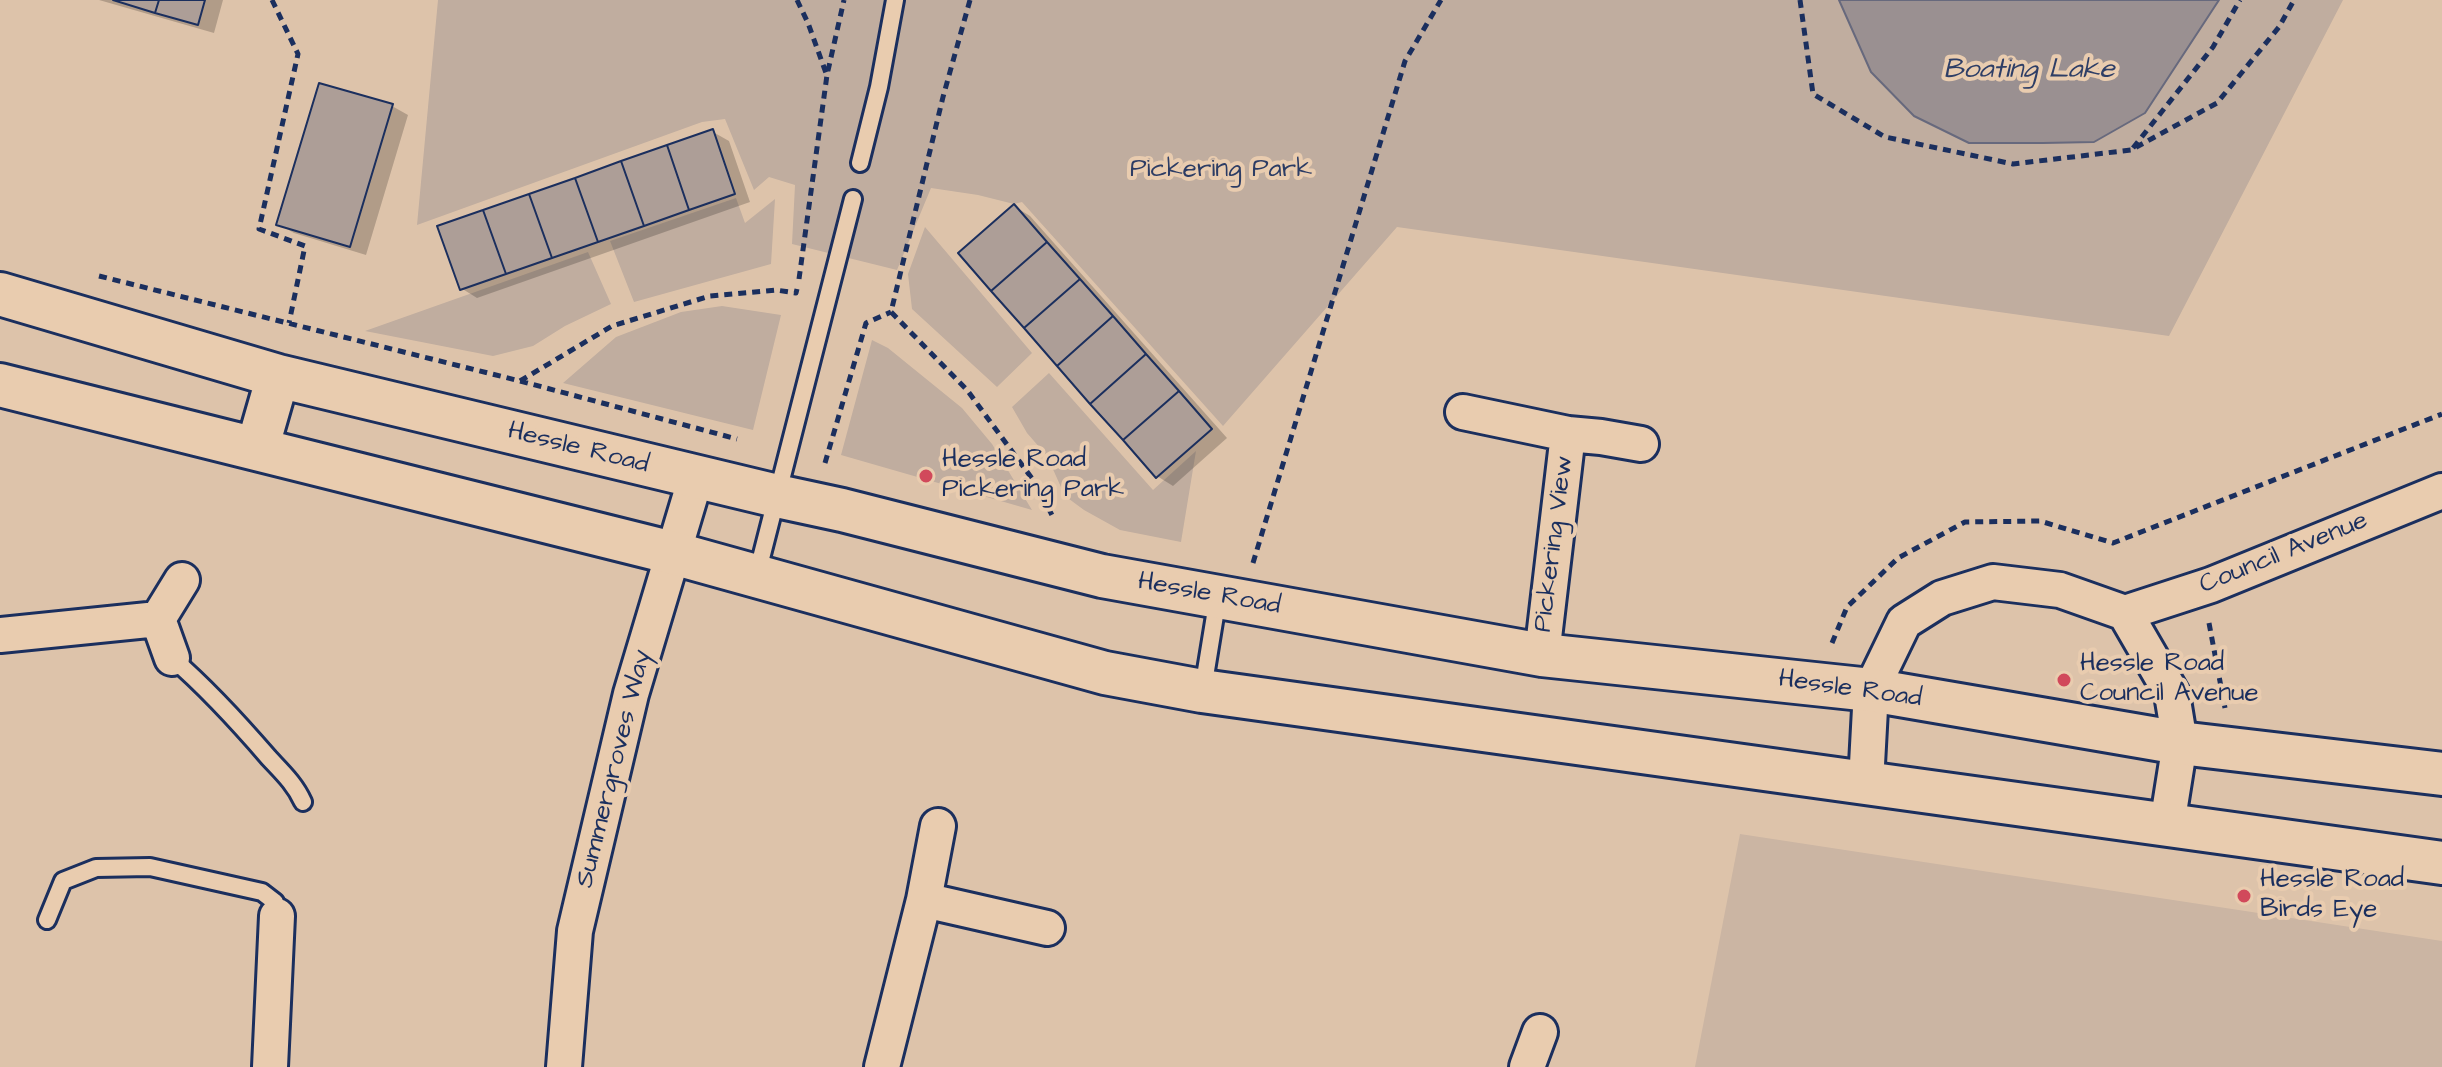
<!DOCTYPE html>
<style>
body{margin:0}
canvas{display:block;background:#ddc3aa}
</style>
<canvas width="2442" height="1067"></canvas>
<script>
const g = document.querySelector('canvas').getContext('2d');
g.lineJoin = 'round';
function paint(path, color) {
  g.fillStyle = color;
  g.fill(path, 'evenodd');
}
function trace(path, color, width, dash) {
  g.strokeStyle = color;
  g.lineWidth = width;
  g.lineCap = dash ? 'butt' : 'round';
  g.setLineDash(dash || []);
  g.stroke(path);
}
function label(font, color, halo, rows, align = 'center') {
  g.font = font + ' "Architects Daughter",sans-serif';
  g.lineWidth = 8;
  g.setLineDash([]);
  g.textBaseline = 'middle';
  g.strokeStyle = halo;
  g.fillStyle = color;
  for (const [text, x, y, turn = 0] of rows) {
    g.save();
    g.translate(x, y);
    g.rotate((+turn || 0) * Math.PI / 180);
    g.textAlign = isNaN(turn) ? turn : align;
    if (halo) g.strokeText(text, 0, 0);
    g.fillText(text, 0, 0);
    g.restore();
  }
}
paint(new Path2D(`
 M1740 834 2442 941V1067H1695Z`), '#cbb5a3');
paint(new Path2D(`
 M438 0H2343L2169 336 1397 227 1223 426 1022 202 1014 204 978 195 931 188 897 270 792 244 795 185 769 177 754 190 725 119 702 122 417 225Z
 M736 198 745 223 775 199 771 264 634 302 610 241Z
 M925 227 1032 353 997 387 912 309 908 274Z
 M588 252 611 304 565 326 533 346 493 356 365 331Z
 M722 306 781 315 753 430 563 383 616 337 681 312Z
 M872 340 888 348 962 408 992 444 1032 510 841 455Z
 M1049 373 1153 490 1196 451 1181 542 1120 530 1084 510 1065 496 1047 456 1027 433 1012 407Z`), '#c0ad9f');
const water = new Path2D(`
 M1839 0H2219L2145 113 2094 142 2043 143H1969L1914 116 1871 72Z`);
paint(water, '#9a9091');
trace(water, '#67697d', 2);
paint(new Path2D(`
 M99 0H223L214 33Z
 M320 85 392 106 408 115 366 255 294 233 278 224Z
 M713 132 729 141 750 202 477 298 461 288Z
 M1014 206 1030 216 1227 438 1173 486 1157 476Z`), '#0003');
const building = new Path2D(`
 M113 0H159L155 13Z
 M159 0H205L198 25 155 13Z
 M319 83 393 104 350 247 276 225Z
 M713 129 735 194 689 210 667 145Z
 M667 145 689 210 644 226 621 161Z
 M621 161 644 226 598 242 575 178Z
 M575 178 598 242 552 258 529 194Z
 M529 194 552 258 506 274 483 210Z
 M1014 204 1047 242 991 291 958 253Z
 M483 210 506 274 460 290 437 226Z
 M1047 242 1080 279 1024 328 991 291Z
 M1080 279 1113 316 1057 366 1024 328Z
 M1113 316 1146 354 1090 404 1057 366Z
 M1146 354 1179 391 1123 440 1090 404Z
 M1179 391 1212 429 1156 478 1123 440Z`);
paint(building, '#ad9e97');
trace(building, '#1b2f5e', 2);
const service = new Path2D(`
 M860 163 879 87 895 0
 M757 574 853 199
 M172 658C208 689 238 722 269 758 282 772 295 784 303 802
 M1203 689 1218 597
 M47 920 63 881 96 868 150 867 262 892 275 902 277 916`);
const minor = new Path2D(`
 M1463 412 1568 434 1601 437 1641 444
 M2125 613 2211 585 2442 491
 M0 635 158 619
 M1542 655 1568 434
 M172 658 158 619 182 580
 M1866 783 1871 690 1904 622 1942 598 1993 582 2060 590 2125 613 2172 694 2180 743 2167 825
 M924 900 1047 928
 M270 1067 277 916
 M564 1067 575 931 631 694 696 477
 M882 1067 924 900 938 826
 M1527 1067 1540 1032`);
const tertiary = new Path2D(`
 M0 294 278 376 777 496 842 510 1102 576 1542 655 1871 690 2180 743 2442 774
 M0 385 673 553 1105 673 1202 691 2442 863
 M257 449 278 376`);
trace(service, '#1b2f5e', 22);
trace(minor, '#1b2f5e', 40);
trace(tertiary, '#1b2f5e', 48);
trace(new Path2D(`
 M272 0 298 54 259 229 305 246 289 323
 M797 0 808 23 826 73
 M970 0 943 97 891 312 967 390 1036 484 1054 519
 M1800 0 1813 94 1885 137 2013 164 2131 150 2217 103 2279 27 2294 0
 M2133 148 2213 47 2240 0
 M99 276 520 381 737 439
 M799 279 827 75 844 0
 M520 381 612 326 710 296 776 290 796 293 797 289
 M825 463 866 323 891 312
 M1253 563 1405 61 1441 0
 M2209 623 2225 708
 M1832 643 1847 607 1898 558 1965 522 2040 521 2113 543 2442 414`), '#1b2f5e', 5, [8, 6]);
trace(service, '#e9ccaf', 16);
trace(minor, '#e9ccaf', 34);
trace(tertiary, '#e9ccaf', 42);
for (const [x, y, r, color] of [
 [926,476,8,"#d1495b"],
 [2064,680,8,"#d1495b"],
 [2244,896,8,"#d1495b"]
]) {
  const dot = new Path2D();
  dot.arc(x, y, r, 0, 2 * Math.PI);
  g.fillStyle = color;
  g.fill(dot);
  trace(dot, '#e9ccaf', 3);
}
label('26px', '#2c3c64', '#e9ccaf', [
 ["Pickering Park",1221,171]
]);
label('26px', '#1b2f5e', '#e9ccaf', [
 ["Hessle Road",578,449,14],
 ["Pickering View",1555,544,-83],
 ["Council Avenue",2284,554,-22],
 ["Hessle Road",1209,595,10],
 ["Hessle Road",1850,690,8],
 ["Summergroves Way",615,769,-76]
]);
label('26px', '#1b2f5e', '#e9ccaf', [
 ["Hessle Road",942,461],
 ["Pickering Park",942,491],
 ["Hessle Road",2080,665],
 ["Council Avenue",2080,695],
 ["Hessle Road",2260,881],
 ["Birds Eye",2260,911]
], 'left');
label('italic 28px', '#2e3e66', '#e9ccaf', [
 ["Boating Lake",2029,71]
]);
</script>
